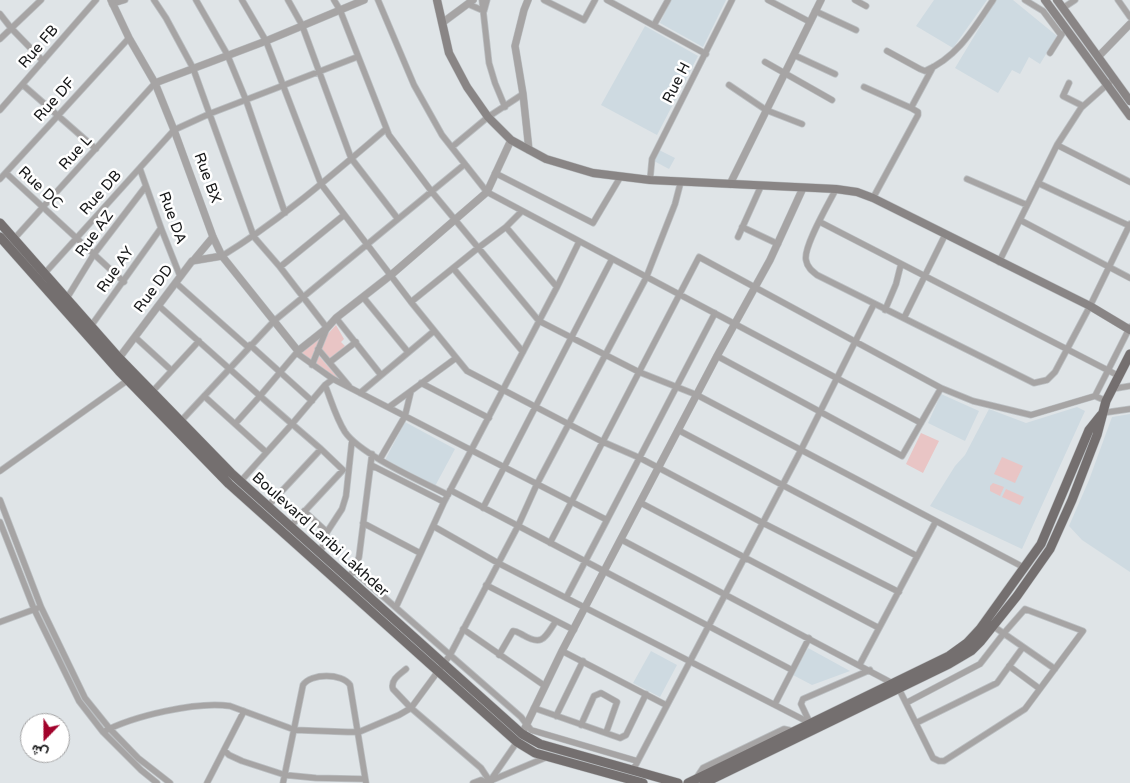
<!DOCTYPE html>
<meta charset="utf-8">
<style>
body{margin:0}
#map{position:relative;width:1130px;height:783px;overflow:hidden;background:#dfe4e7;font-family:"Varela Round",Vazirmatn,sans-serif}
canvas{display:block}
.north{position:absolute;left:20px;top:713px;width:50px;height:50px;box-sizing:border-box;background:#fff;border:1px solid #a2a2a3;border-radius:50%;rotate:202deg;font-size:14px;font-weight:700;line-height:20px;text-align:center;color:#161718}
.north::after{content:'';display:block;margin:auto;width:18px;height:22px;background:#a2032c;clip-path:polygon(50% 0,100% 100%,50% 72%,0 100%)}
</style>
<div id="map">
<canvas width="1130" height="783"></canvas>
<div class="north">ش</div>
</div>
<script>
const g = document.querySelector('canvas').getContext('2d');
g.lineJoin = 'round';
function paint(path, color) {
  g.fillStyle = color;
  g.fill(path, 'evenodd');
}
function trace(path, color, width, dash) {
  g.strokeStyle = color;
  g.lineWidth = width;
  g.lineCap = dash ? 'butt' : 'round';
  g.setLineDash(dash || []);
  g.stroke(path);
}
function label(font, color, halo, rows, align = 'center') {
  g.font = font + ' "Varela Round",sans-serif';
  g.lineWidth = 5;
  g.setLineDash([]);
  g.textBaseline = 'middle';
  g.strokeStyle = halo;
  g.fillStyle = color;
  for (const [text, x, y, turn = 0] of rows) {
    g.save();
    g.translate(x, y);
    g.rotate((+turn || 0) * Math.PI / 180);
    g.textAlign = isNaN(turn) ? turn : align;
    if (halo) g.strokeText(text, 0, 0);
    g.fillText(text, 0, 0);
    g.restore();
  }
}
paint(new Path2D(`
 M671 0H726L703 47 660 23Z
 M934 0H987L953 48 916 26Z
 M996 0H1013L1057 36 1040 64 1029 57 1020 74 1012 70 998 93 955 68Z
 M645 26 698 56 657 135 601 105Z
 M659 150 675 158 669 169 654 161Z
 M941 394 979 411 965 441 928 423Z
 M1077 407 1085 411 1022 549 930 506 955 466 965 455 989 409 1026 423Z
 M1130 414V572L1082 540 1069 526 1089 480 1112 417Z
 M405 422 455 449 434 488 384 462Z
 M808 648 850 671 812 685 793 675Z
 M651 651 677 665 660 697 633 683Z`), '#cedae1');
paint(new Path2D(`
 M336 325 344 339 341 342 345 346 332 359H329L321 350 326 336Z
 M322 336 311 361 299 352Z
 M319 356 339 379 338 380 313 365Z
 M921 433 939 441 923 473 906 464Z
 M1002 457 1023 466 1015 483 994 474Z
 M993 483 1004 487 1000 496 990 491V486Z
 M1006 489 1024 497 1020 505 1002 497Z`), '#e9c5c5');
const minor = new Path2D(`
 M154 0 166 18 193 68 254 237 280 267 327 328 312 365
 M196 0 227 54 246 100 285 213
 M242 0 266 41 321 184 411 302 467 371 601 441 640 458 763 523 899 592
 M288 0 302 25 351 158 398 219
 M334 0 340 10 389 135 432 192 539 321 639 372 697 395 1025 568
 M378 0 414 85 442 135 487 192 921 423
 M482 0 489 63 495 83 505 107
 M544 0 584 20 595 0
 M607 0 706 54
 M768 0 810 22
 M855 0 866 6
 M1025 0 1043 11 1061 35
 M1118 0 1130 17
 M112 4 125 0
 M468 4 484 11 487 0
 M1063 8 1075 0
 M815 11 856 30
 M0 14 11 28 43 61
 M654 25 668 0
 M0 39 41 0
 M887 51 920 69 925 71C958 57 974 28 993 0
 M1050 53 1062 34
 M794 55 835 74
 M765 62 832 100
 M1069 83 1063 96 1083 106
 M23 85 96 149
 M729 85 766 110 802 124
 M864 87 911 108 933 67
 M0 110 96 0
 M1057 145 1130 182
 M452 147 488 117 523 94
 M140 169 161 228 180 276
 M6 173 124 282
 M495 173 593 223 621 176
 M0 179 129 38
 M967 179 1027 205
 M650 180 652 159 732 0
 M1038 183 1130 226
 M836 189C829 203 803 247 806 260 807 267 812 271 817 275L1034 383 1047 380 1055 372 1090 306 1130 224
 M873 198 918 115V112L911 108
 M1020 220 1130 278
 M820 222 1119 376
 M742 227 778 244
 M738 237 761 186
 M14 239 155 83
 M222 256C281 220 333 174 386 129
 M999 262 1057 145 1081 108 1110 82
 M280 267 344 215
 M453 268 523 352
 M45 273 174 130 209 114 357 57
 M176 283 248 347
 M557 287 579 242
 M363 297 408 352
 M67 298 94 254 146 186
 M411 302 478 248 506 227 522 211
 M159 306 260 396 298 351V354L333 379 607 520 566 598
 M885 310 896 284 901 264
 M336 318 381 375
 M904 318 945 235
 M91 326 161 228
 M135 337 171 370
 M250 345 312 401
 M318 349 349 386
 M717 356 902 456 941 388
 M330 362 356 342
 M421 383 489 418
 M325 385C331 400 336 418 345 432 361 455 421 481 448 495
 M1112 389 1130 386
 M152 392 199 341
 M360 393 434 331
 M204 396 266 452
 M1106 401 1095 396 1130 327
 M389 407 456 358
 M1102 413 1130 409
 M180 422 274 321 465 164
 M235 424 260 396 292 424 240 482
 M678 430 917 556
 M380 459 405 416 411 391
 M371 465 444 502
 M0 471 128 380
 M450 490 792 670
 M0 500 41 607 85 698 110 729 138 758 170 783
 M641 503 879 628
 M267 507 321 449 292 424 325 385 333 379
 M483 508 612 259
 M304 511 327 532
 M607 520 715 313
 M0 522 34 609 79 701 103 732 141 770 157 783
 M363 523 420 553
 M433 526 498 563 810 723
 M290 527 343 470 321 449
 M622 540 892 683
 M550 543 699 257 941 388 973 401 1031 415 1095 396
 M320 554 327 532 342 509 346 496 352 440
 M354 571 359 557 372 454
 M347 578 354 571 521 717 531 730 637 761
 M486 585 574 630
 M396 607 444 502 557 287 506 227
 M0 622 38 608
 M993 626 1055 669
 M463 629 545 686
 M562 651 666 705
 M499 655 513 631C517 631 519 633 523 635 543 647 545 637 556 621
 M860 664 936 521
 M1009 666 1040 689
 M406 669C400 674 390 680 393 689L411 708 481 768 491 783
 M899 689 933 758 939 761H944L1025 709 1083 631 1025 609 1004 633 980 664 906 703
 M775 704 809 638
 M534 708 620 738 626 735 646 694
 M556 716 583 661
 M810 723 801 704 803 699 870 670
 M916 723 997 683 1023 647
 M581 725 594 696 601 693 617 702 606 733
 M103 732C133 716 197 701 230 706L295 730 348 732H359L399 715 411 708 450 655 518 526 537 484 646 278 675 204 681 181
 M224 750 229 755 242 761 285 775 316 778 365 779
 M633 770 801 450 874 304
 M697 777 703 768 784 729 793 731
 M490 781 517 742
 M207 783 244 711
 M283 783 303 685C311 673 342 673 350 685L366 783
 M473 783 481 780 485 782 490 781 547 757`);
const tertiary = new Path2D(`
 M111 0 129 38 155 83 174 130 213 237 222 256 298 351 327 328 336 318 391 275 487 192 511 140
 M528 0 524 10 515 46 523 94 529 150
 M442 23 473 0
 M1098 57 1130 24
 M155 83 266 41 364 0
 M730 184 821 0
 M193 261 213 237
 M119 358 192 261 222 256
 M522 734 562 651 717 356 770 260 803 188`);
const secondary = new Path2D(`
 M437 0 449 53 467 87 488 117 511 140 546 159 593 173 650 180 836 189 857 192 873 198 1090 306 1130 330
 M1045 0 1130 116
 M1057 0 1130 101`);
const primary = new Path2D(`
 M0 223 119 358 231 473 522 734 540 744 678 783
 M0 237 119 371 229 484 517 742 535 753 643 783
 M688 783 949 656 967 643 980 629 1041 544 1089 430 1101 415
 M704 783 949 664 971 651 981 641 1017 596 1050 549 1072 500 1097 435 1106 401 1130 354`);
trace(minor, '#bbbfc2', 7);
trace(tertiary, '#bbbfc2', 8);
trace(secondary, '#bbbfc2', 9);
trace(primary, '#bbbfc2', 10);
trace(minor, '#a6a4a4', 5.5);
trace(tertiary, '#a6a4a4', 7);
trace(secondary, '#898585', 8);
trace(primary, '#746f6f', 9);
label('15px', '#161718', '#fff', [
 ["Rue FB",39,47,-49],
 ["Rue H",677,83,-63],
 ["Rue DF",55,100,-48],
 ["Rue L",76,153,-48],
 ["Rue BX",207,178,70],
 ["Rue DC",40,188,43],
 ["Rue DB",101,193,-48],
 ["Rue DA",172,218,70],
 ["Rue AZ",95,234,-54],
 ["Rue AY",116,270,-55],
 ["Rue DD",154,289,-54],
 ["Boulevard Laribi Lakhder",320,535,42]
]);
</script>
